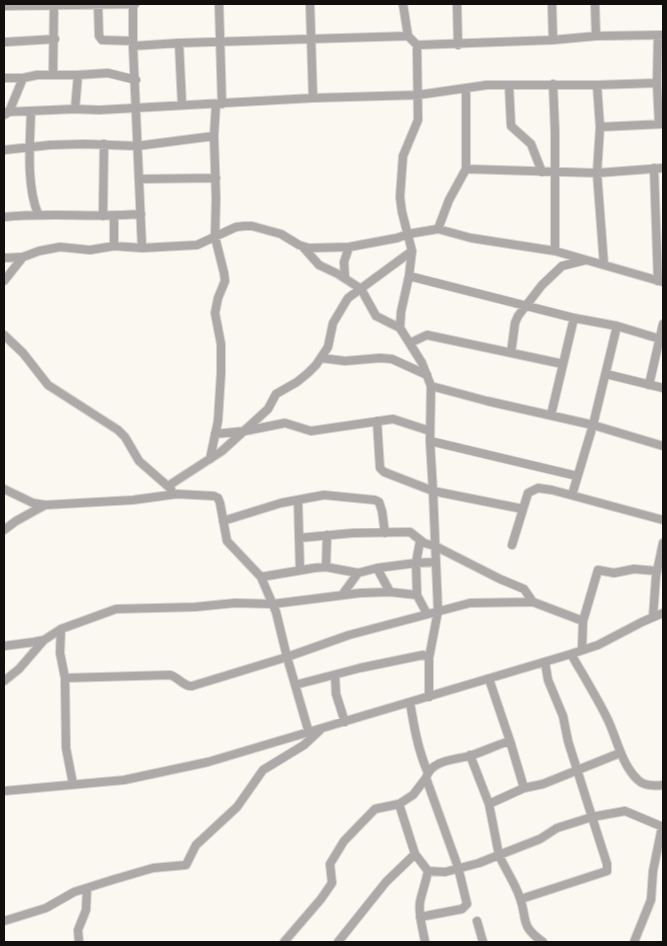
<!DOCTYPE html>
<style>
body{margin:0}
#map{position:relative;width:667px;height:946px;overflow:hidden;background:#fbf7f1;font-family:"Alegreya Sans",sans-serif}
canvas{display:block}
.frame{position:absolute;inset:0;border:5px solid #11100e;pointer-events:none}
</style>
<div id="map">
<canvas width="667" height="946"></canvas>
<div class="frame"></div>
</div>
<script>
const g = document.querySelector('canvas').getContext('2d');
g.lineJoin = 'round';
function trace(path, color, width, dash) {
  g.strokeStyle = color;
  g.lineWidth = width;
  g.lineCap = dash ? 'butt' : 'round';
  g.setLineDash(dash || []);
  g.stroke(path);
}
const minor = new Path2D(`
 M98 4 99 36 102 40 133 41
 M133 4V46L179 43 408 36
 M219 4 222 104
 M310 4 313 98
 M403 4 408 36 417 45 553 40 596 36 663 35
 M457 4 458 45
 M552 4 553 40
 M595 4 596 36
 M4 6 135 4
 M658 35 657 83 659 124
 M6 42 55 39
 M179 43 182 105
 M417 45 418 120 403 156 400 197 402 212 412 251 409 276 401 312 400 328 422 363 431 386 430 441 433 491 438 611 429 658
 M133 46 142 248
 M53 75 54 4
 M78 75 75 109 99 110 313 98 418 95 487 85H597L657 83
 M4 78H23
 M553 84 555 131V251
 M509 85 511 126 531 144 542 172
 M597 85 600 127 597 173 604 265
 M31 111C30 143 26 185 38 214
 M6 112 75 109
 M4 115 9 112 23 78 37 75H78L108 73 136 80
 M600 127 663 124
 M4 150 50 145 85 144 137 146 214 136
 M654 168 658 281
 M466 169 597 173 663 168
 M139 179 216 178
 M103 216 104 144
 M114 216V246
 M4 217C50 212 95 218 141 214
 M438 229 449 200 466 169V88
 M303 247 319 265 338 274 361 289 376 316 400 328
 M4 258 23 257 39 251 60 247 90 250 114 246 142 248 197 245 236 227 245 226H252L281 234 299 245 309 248 349 247 397 238 408 234 438 229 471 238 555 251 663 282
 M409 276 574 318 617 326 660 339
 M345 278 344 262 349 247
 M4 281 23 257
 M4 335 23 353 48 385 118 430 125 437 139 461 171 489
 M410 343 427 335 563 364
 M511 353 515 323 518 316 542 285 562 266 586 260
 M321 358 345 361 380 358 392 359 427 375
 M606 374 663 388
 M649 385 663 324
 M431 386 487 401 593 425 663 446
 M551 415 574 318
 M377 421 380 468 384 472 433 491 523 509
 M215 434 245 431 285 423 311 431 393 419 430 431
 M430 441 577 476
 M210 459 218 421 221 373V344L215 313 218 298 225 281 224 273 215 237 216 198 214 136 216 104
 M168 486 222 451 268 409 276 394 297 382 308 373 316 365 328 347 333 323 348 298 412 251
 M4 489 33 503 45 505 133 500 177 494 214 496 218 498 220 503 227 541 261 577 276 612 287 657 309 733
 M572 495 593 425 617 326
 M298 501 300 570
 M223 521 281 503 324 495 375 500 379 502 382 511 385 533
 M4 530 16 521 45 505
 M299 538 353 533 410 532 424 543 435 546 500 579 524 589 533 602
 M512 545 528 493 538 488 552 490 663 520
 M326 567 327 535
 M377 568 416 563 436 562
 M261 577 314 568 326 567 358 573 377 568 390 592
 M342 595 358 573
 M417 595 416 563 420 541
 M653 617 656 576 663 543
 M61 629 60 653 65 678 66 748 73 784
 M4 646 34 642 44 640 61 629 116 609 195 607 235 603 273 604 360 593 390 592 417 595 427 614
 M582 650 583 621 598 570 614 573 634 569 657 571
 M571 654C583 675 596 696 607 718 617 738 621 764 638 780 644 786 655 786 663 785
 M545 662 548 680 563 716 568 741 592 817 625 811 663 827
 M335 675 336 694 345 722
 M65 678 170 675C178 677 184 687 192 686L287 657 349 635 470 603 533 602 583 621
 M4 681 19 669 44 640
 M295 685 360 668 423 655 429 658V697
 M410 702C414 727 418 750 428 773
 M510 741 524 788
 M4 791 124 780 208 762 571 654 598 645 642 622 663 613
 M399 804 415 854 428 871
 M489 804 524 788 543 784 620 753
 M521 899 607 871V864L592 817 557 828 540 839 499 855C505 869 515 883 520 898 528 920 519 925 543 942
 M420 917 462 909 467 904 458 867 426 778C431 760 454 760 469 756 483 752 496 745 510 741L489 679
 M4 921 46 908 74 892 112 880 153 868 186 865 196 845 237 807 263 770 304 745 320 730
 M477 921 483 942
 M79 942 78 930 86 910 87 888
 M284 942 321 899 332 883 330 864 344 841 375 809 399 804 413 795 426 778
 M338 942 386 882 415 854
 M425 942C423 929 418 915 420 902 422 892 426 882 428 871L445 872 479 863 499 855 489 804 470 755
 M634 942 651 900 653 871 662 827`);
trace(minor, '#d6d2cd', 10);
trace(minor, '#aca9a8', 8);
</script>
